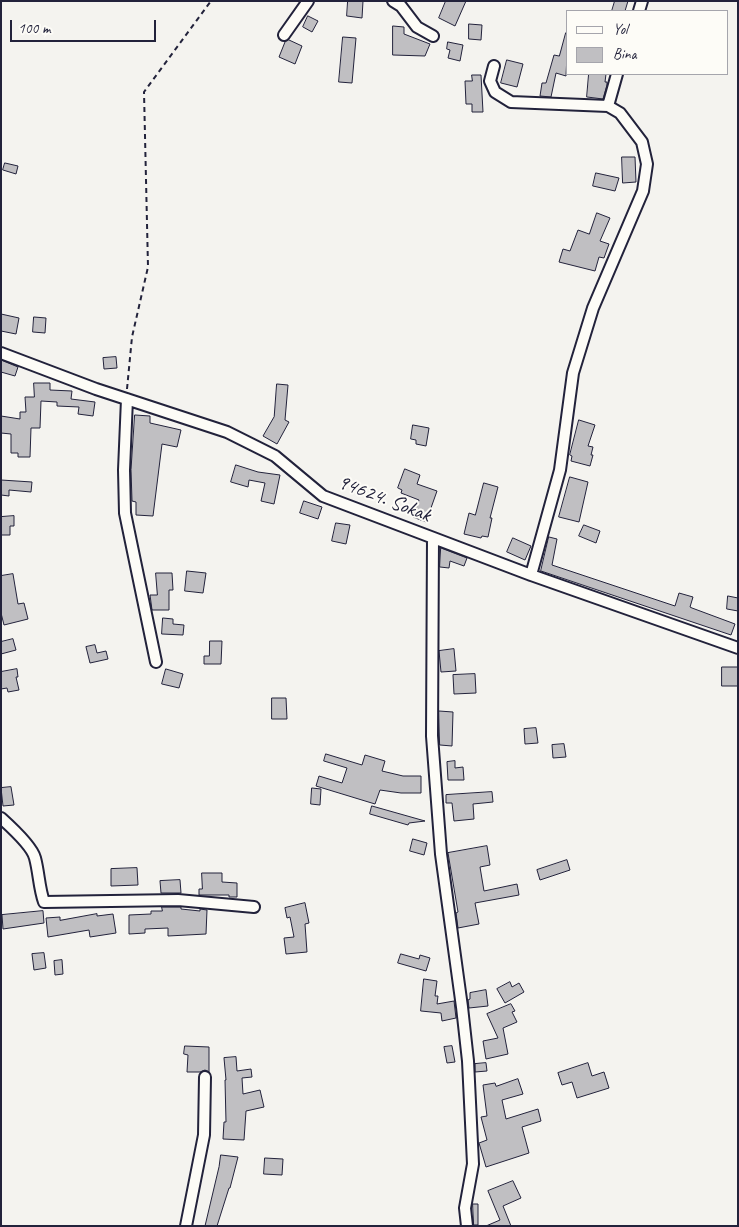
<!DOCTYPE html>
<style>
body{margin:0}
#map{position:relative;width:739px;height:1227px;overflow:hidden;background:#f4f3ef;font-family:Caveat,sans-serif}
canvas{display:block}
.frame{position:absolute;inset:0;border:2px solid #22223b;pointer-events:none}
.legend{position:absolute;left:566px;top:10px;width:162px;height:65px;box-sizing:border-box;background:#fdfcf7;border:1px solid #a5a5ac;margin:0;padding:6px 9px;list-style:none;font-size:15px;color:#22223b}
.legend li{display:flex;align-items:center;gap:10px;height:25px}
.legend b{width:25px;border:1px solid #a5a5ac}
.scale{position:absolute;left:10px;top:20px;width:146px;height:22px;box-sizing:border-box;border:2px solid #22223b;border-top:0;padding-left:6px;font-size:15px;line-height:18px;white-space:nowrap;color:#22223b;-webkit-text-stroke:4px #fdfcf7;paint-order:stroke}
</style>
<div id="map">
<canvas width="739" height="1227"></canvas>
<div class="frame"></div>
<ul class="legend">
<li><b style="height:6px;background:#fdfcf7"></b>Yol</li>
<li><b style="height:14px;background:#c0bfc2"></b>Bina</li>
</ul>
<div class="scale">100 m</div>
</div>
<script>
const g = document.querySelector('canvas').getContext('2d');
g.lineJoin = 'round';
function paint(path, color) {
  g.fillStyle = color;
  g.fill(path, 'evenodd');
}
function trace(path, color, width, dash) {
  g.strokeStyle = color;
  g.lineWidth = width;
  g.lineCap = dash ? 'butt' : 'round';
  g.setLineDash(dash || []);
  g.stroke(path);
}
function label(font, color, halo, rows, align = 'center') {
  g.font = font + ' Caveat,sans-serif';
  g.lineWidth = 4;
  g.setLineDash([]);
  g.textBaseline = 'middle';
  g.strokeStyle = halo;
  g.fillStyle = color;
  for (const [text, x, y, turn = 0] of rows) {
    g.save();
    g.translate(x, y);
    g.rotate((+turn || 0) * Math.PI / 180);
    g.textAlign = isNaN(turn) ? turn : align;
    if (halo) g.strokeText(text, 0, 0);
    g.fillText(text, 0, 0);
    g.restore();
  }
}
const building = new Path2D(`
 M348 1H363L362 18 347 16Z
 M446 1H466L455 26 439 18Z
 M615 1H628L625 11H612Z
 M308 16 318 21 312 32 303 27Z
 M469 24 482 25 481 40 469 39Z
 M393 26 404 27V34L430 44 425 56 393 55Z
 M566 33 568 34 566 76 556 73 551 97 540 96 542 83H546L554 55 559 56Z
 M343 37 356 38 352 83 339 82Z
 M289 40 302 46 295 64 279 57 285 42Z
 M448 42 463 45 460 61 448 58 450 50 447 49Z
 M507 60 523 64 517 87 501 83Z
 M589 74H606L605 82H607V85L603 99 587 97Z
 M472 75H481L483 112H472V104H466L465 81H472Z
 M622 157H635L636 182 623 183Z
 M5 163 18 166 16 174 3 170Z
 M596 173 619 178 615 191 593 186Z
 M597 213 610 218 600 241 609 244 604 258 599 257 595 271 559 262 563 249 570 251 578 230 589 234Z
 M1 314 19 318 16 334 1 331Z
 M34 317 46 318 45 333 33 332Z
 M116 357 117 368 104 369 103 358Z
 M1 360 18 367 15 376 1 372Z
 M34 383H50V390L72 391 71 399 95 402 93 416 78 414 79 407 57 406V402L41 401 40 428H31L30 457H18V453H11V434L1 433V416L20 419V412H26L25 397H34Z
 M277 384 288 385 285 420 289 422 277 444 263 436 274 417Z
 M135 415 150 416V423L181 430 177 447 162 444 153 516 136 515V502L132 501 131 470Z
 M579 420 595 425 588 446 593 447 591 455H593L590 466 571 461 572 456 570 455Z
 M413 425 429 428 426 446 416 444V440L411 439Z
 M236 465 258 472 280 475 274 504 261 501 265 483 249 480 248 487 231 482Z
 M405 469 420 475 417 484 437 491 426 522 413 517 419 500 401 493 402 490 398 488Z
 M570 477 588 482 579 522 559 517Z
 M1 480 32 482 31 492 9 490V496L1 495Z
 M484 483 498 487 490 518H492L488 537 482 536 481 538 464 534 469 513 475 515Z
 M304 501 322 507 318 519 300 513Z
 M14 516V526H10V535H1V517Z
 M336 523 350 525 346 544 332 541Z
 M584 525 600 531 596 543 579 536Z
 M549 537 557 539 552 565 675 606 679 593 693 597 690 607 692 608 735 624 731 635 541 571Z
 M513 538 531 546 525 560 507 552Z
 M441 548 467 558 464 566 450 561 449 568 440 567Z
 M187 571 206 573 203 593 185 591Z
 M156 573H172L173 590H169V610H152L150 595H157Z
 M13 574 18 604 24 603 28 619 4 625 1 613V576Z
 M728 596 738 598V611L727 609Z
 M163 618 173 619V624L184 625 183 635 162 634Z
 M13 639 16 650 1 654V642Z
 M210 641H222L221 664H204V656H209Z
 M95 645 97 653 106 651 108 659 90 663 86 647Z
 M454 649 456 671 441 672 439 651Z
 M722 667H738V686H722Z
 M17 669 18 677H16L19 690 8 692 7 688 1 689V672Z
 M166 669 183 674 179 688 162 684Z
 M475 674 476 693 454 694 453 675Z
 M272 698H286L287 719H272Z
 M439 711 453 712 452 746 440 745Z
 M536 728 538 743 525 744 524 729Z
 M564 744 566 757 553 758 552 745Z
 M326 754 362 765 365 755 385 761 382 771 403 776H421V793H401L380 790 375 804 316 786 319 776 342 783 347 768 324 761Z
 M455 761V768L463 767 464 780H448L447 762Z
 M11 787 14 805 3 806 1 788Z
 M312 788 321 789 320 805 311 804Z
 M492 792 493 802 473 804 474 819 454 821 452 803H446V795Z
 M372 806 425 821 409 823 408 825 370 814Z
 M413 839 427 843 424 855 410 851Z
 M487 846 490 865 480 867 484 891 517 884 519 895 475 903 479 924 458 928 456 913 458 912 448 853Z
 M567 860 570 870 540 880 537 870Z
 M137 868 138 885 111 886V869Z
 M202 873H222V882L237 883V897H229V895H199V889H202Z
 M180 880 181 893H161L160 881Z
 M305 903 309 923 305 924 307 952 286 954 284 938 294 937 290 917 287 918 285 908Z
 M162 907H181V909L200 911V909L207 910 206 934 168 936V928L145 929V933L129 934V915L151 914V911H162Z
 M43 911 44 923 3 929 2 915Z
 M97 914V916L113 914 116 933 90 937 89 930 48 937 46 918 60 917V920Z
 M44 953 46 968 34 970 32 954Z
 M401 954 419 959 420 955 430 958 426 971 398 963Z
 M62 960 63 974 55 975 54 961Z
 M424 979 437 981 435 996H438L437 1004 454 1001 456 1018 442 1021 441 1013 421 1011Z
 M510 982 512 987 519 983 524 992 505 1003 497 989Z
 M486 990 488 1006 469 1008 468 1000 470 999V993Z
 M511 1004 515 1011 512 1012 517 1022 503 1028 508 1054 486 1059 483 1041 498 1038 487 1014Z
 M185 1046 209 1047V1072L205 1070 200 1072H187L188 1055 184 1054Z
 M452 1046 455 1062 447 1063 444 1047Z
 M236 1057 237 1071 251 1069 252 1077 242 1078 243 1094 260 1090 264 1107 246 1111 244 1140 223 1139 224 1122H226L225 1080H226L224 1058Z
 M486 1063 487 1071 475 1072V1064Z
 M588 1063 592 1076 604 1072 609 1088 577 1098 572 1082 562 1085 558 1073Z
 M518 1079 523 1094 502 1100 506 1119 538 1109 541 1121 522 1127 529 1153 486 1167 479 1143 487 1140 481 1117 487 1116 483 1085 495 1083 496 1086Z
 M221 1155 238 1157 230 1188H229L217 1226H205L219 1167Z
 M265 1158 283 1159 282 1175 264 1174Z
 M513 1181 521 1198 503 1206 511 1226H486L500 1220 488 1191Z
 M473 1204H478V1225H474Z`);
paint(building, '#c0bfc2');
trace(building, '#22223b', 1);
const minor = new Path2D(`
 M393 1 401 6 417 27 433 36
 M639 11 642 1
 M284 35 308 1
 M494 66 490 81 495 92 511 102 608 106
 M1 353 96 389 227 432 275 456 323 496 531 575 738 648
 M127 399 124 470 125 513 156 662
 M433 538 432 736 441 854 462 1007 468 1061 473 1164 465 1208 467 1226
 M531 575 560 470 573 373 593 308 643 191 647 164 642 142 620 113 608 106 617 74
 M1 818C11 827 32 846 35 858 39 873 39 888 44 902L178 900 254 907
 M186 1226 204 1135 205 1077`);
trace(minor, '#22223b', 14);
trace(new Path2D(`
 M127 389 132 337 148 267 144 92 211 1`), '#22223b', 2, [5, 4]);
trace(minor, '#fdfcf7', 10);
label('21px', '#22223b', '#fdfcf7', [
 ["94624. Sokak",384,499,21]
]);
</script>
